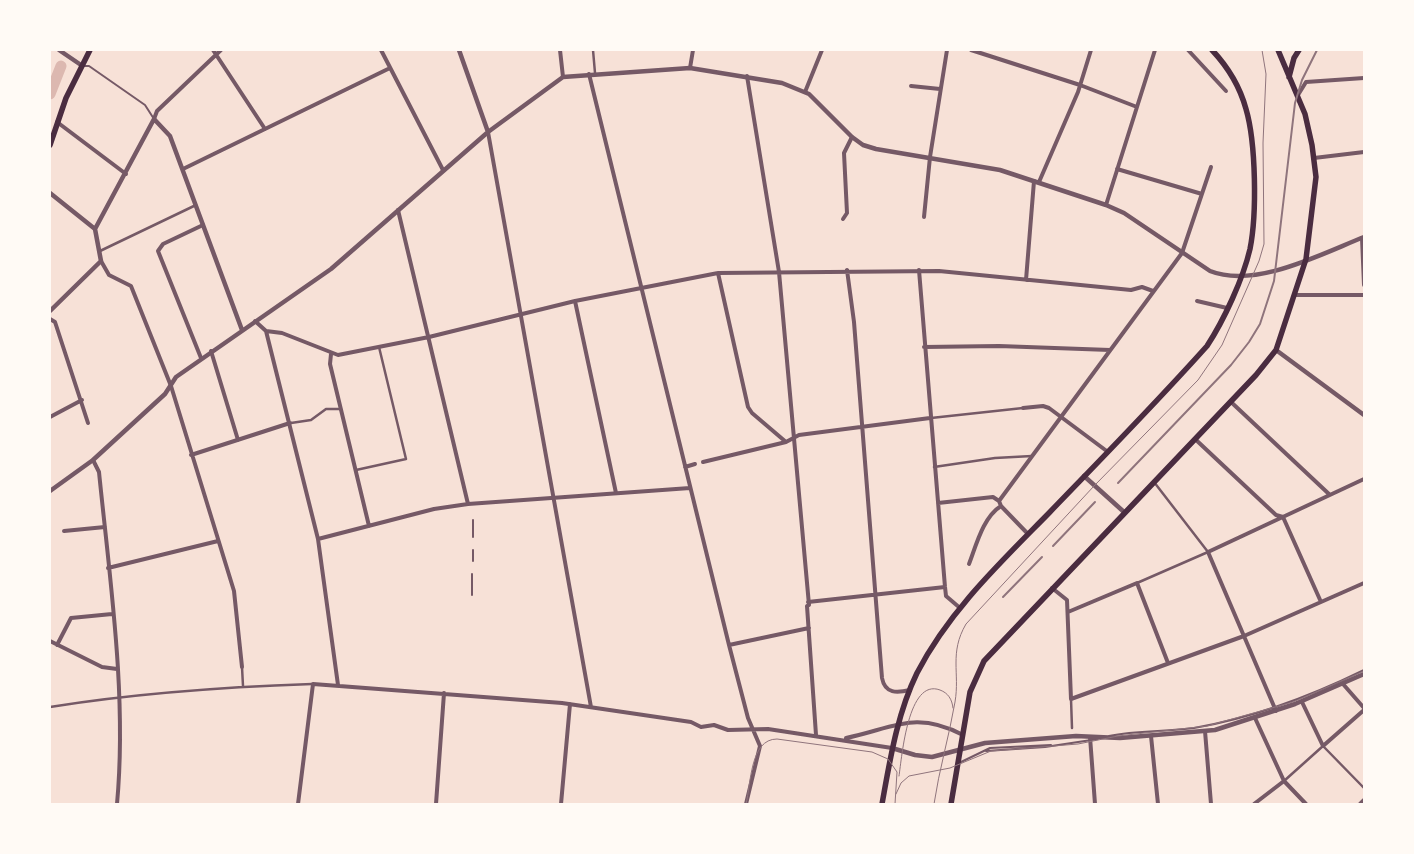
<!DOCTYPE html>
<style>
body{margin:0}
#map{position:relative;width:1414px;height:854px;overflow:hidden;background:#f7e1d7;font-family:"Noto Sans",sans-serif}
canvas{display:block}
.frame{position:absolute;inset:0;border:51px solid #fffaf5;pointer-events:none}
</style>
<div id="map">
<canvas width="1414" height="854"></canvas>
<div class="frame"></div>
</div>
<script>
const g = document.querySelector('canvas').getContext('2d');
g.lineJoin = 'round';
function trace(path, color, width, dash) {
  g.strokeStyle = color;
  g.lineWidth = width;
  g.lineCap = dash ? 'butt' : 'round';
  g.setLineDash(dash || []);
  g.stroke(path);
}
trace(new Path2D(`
 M50 94 61 66`), '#dcb8b0', 11);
trace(new Path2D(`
 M84 66H89L145 105 154 119
 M473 537V520
 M473 561V550
 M472 595V574
 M1109 736C1137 730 1166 732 1194 728 1252 718 1311 696 1364 670
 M986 751 1045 747 1098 739
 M959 763 990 748 1051 745`), '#755966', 2);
trace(new Path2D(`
 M593 50 595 73
 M100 251 196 205
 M931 418 1023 408
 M291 423 311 420 326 409H341
 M934 467 995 458 1032 456
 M356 470 406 459 379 347
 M1137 583 1208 552 1154 482
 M242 667 243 686
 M1071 699 1072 728
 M50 707C137 693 224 687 312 684
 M1284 781 1323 746 1364 788`), '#755966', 2.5);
trace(new Path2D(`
 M213 50 265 129
 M381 50 443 170
 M560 50 563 77
 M971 50 1080 85 1137 107
 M1188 50 1226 91
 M690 68 693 50
 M589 74 729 645 748 718 760 746 746 804
 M747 76 779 272 809 605 807 606 816 735
 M911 86 940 89
 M805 92 822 50
 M1298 95 1306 82 1364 78
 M154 119 157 111 221 50
 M57 122 126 174
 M488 132 591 707
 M1314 158 1364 152
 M183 169 390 68
 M1117 169 1202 194
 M1039 182 1078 92 1091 50
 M1106 205 1155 50
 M398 210 468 504
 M924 217 930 157 947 50
 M843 219 847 213 844 153 852 137
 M1362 238 1364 285
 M101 261 109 275 131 286 171 386 234 591 242 667
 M847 270 854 322 882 678C885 694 897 693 910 690
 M919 270 945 587 946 596 960 608
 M718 273 748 407 752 413 786 442
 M1026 280 1034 181
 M1295 295H1364
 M575 301 616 493
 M1197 301 1227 308
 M50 319 55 322 88 423
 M255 321 266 331 318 539 338 685
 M266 331 282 333 338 355 429 337 575 301 718 273 939 271 1131 290 1142 287 1153 291
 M924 347 999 346 1110 350
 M211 351 238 440
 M331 354 330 364 369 526
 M201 358 158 251 163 244 203 225
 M1231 402 1330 495
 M1023 408 1043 406 1049 408 1108 452
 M50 417 82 400
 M1195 439 1276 515 1283 517 1321 602
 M191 455 290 423
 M93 460 99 472C110 581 127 696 117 804
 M703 462 786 442 799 435 930 418
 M685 467 695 464
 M999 501 1182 253 1211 167
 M938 503 993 497 999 501 1001 506 1028 534
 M64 531 105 527
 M318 539 434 509 468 504 690 488
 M969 564C976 546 983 517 1001 506
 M108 568 218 541
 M1052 588 1067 600 1071 699 1244 636 1364 583
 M808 602 945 587
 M1068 612 1137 583 1168 663
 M50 641 102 667 117 669
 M57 645 71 618 112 614
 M729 645 809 628
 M1343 684 1364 708
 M1302 702 1323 746 1364 710
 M1276 711 1208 552 1364 479
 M1255 718 1284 781 1306 804
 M1205 731 1211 804
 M1151 736 1158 804
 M1090 737 1095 804
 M846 738C894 728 915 710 963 735
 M298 804 313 684 562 703 691 722 701 727 714 725 728 730 768 729 892 748
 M436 804 444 693
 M561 804 570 704
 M1254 804 1284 781
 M1360 804 1364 800`), '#755966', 4);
trace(new Path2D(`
 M59 50 81 65
 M459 50 488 132
 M50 193 95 229 101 261 50 311
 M95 229 154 119 170 136 242 330
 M1276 350 1364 415
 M1084 476 1124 512
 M50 491 93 460 165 394 176 377 331 269 488 132 563 77 690 68 782 83 809 94 852 137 863 145 876 149 1000 170 1106 205 1124 213 1210 271C1255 289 1321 254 1364 237
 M892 748 915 755 932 757 985 743 1076 736 1120 738 1215 730 1295 704 1364 674`), '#755966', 4.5);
trace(new Path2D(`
 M1289 77 1294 58 1299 50
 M50 145 66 98 90 50
 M882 804C890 760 897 714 917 673 949 611 1000 563 1049 513 1102 458 1156 403 1207 346 1224 320 1243 279 1250 249 1257 214 1256 143 1246 109 1240 87 1227 66 1212 50
 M951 804 970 692 984 661 1256 375 1276 350 1306 259 1316 177 1312 145 1305 114 1278 50`), '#4a2c40', 5.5);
trace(new Path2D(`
 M899 776C902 756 908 678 940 690 948 693 952 699 953 708
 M896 794 901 783 909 776 950 768 991 751 1078 744 1118 736 1207 726 1293 702 1364 671
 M746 804C751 784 750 739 777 739L872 752 888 759 897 772 895 804
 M934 804C939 770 949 737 955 702 960 673 949 653 966 624L1094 486 1198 380 1222 345 1259 261 1264 244 1263 143 1266 74 1262 50`), '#8f747c', 1);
trace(new Path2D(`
 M1118 483 1231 365 1249 342 1260 324 1274 281 1295 103 1302 80 1317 50
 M1053 546 1095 502
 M1003 597 1042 557`), '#8f747c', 2);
</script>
